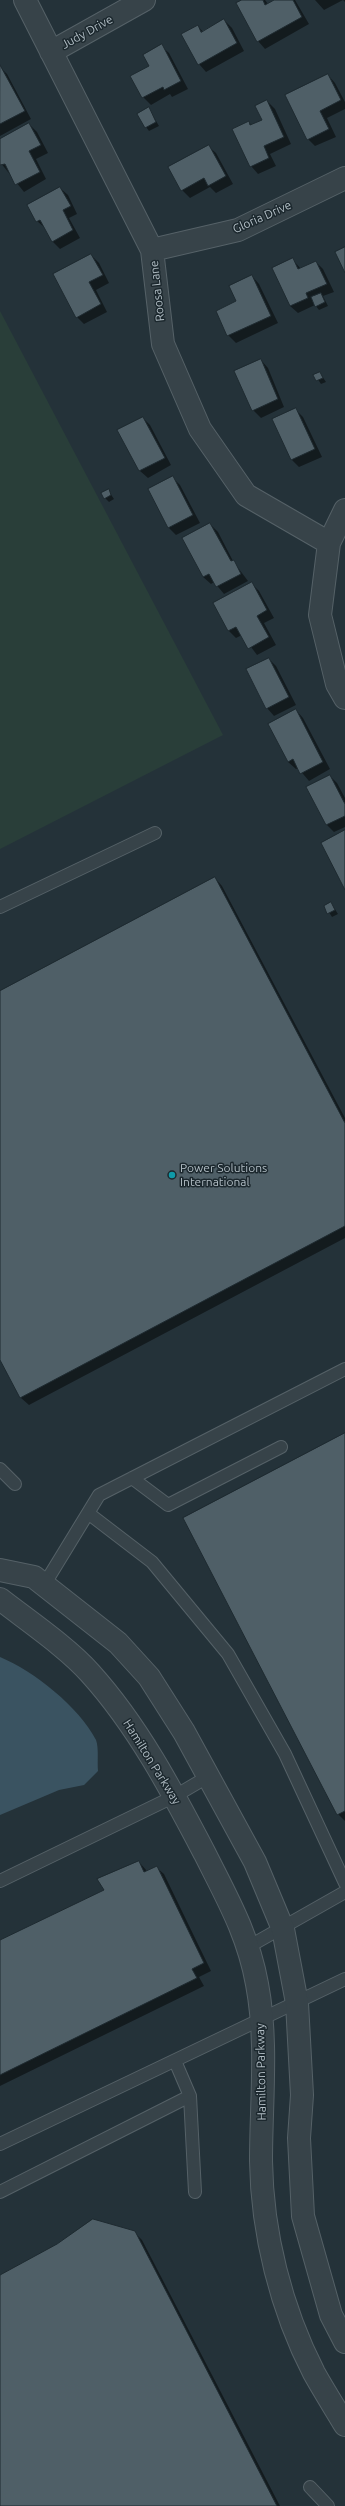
<!DOCTYPE html>
<style>
body{margin:0}
canvas{display:block;background:#243239}
</style>
<canvas width="345" height="2506"></canvas>
<script>
const g = document.querySelector('canvas').getContext('2d');
g.lineJoin = 'round';
function paint(path, color) {
  g.fillStyle = color;
  g.fill(path, 'evenodd');
}
function trace(path, color, width, dash) {
  g.strokeStyle = color;
  g.lineWidth = width;
  g.lineCap = dash ? 'butt' : 'round';
  g.setLineDash(dash || []);
  g.stroke(path);
}
function label(font, color, halo, rows, align = 'center') {
  g.font = font + ' Ubuntu,sans-serif';
  g.lineWidth = 3;
  g.setLineDash([]);
  g.textBaseline = 'middle';
  g.strokeStyle = halo;
  g.fillStyle = color;
  for (const [text, x, y, turn = 0] of rows) {
    g.save();
    g.translate(x, y);
    g.rotate((+turn || 0) * Math.PI / 180);
    g.textAlign = isNaN(turn) ? turn : align;
    if (halo) g.strokeText(text, 0, 0);
    g.fillText(text, 0, 0);
    g.restore();
  }
}
paint(new Path2D(`
 M0 311 223 735 0 849Z`), '#293e39');
paint(new Path2D(`
 M0 1657C34 1671 79 1707 96 1740 99 1748 97 1762 98 1771L84 1785 59 1790 0 1815Z`), '#3a5361');
paint(new Path2D(`
 M244 0H265L268 4 276 0H295L309 24 265 49 258 41Z
 M315 0H345V2L343 0 324 10Z
 M224 20 232 28 244 51 206 72 199 64 198 26 203 32Z
 M161 46 169 53 188 89 172 97 170 94 151 105 143 97 132 77 150 66Z
 M0 67 7 74 31 119 0 136Z
 M328 75 335 83 345 102V109L327 118 336 137 315 146 308 139Z
 M267 101 275 109 291 144 270 154 276 166 258 174 251 166 248 122 252 125 263 120Z
 M149 109 159 126 149 131 146 127Z
 M29 124 37 132 48 153 36 159 46 179 24 192 0 162V140Z
 M208 146 216 153 233 184 216 193 210 187 190 198 182 190Z
 M60 188 68 195 77 214 69 218 80 238 60 249 52 241 45 228 37 221Z
 M91 255 99 263 109 283 96 290 107 312 84 324 77 317Z
 M293 260 301 269 316 262 323 269 334 292 323 296 328 306 319 310 315 305 298 313 290 306 273 269Z
 M252 276 259 284 278 323 236 343 228 335 217 311 237 302Z
 M261 360 268 368 284 407 261 418 253 410Z
 M320 373 326 382 321 384 315 375Z
 M296 410 303 417 322 457 299 467 292 460 273 420Z
 M143 418 150 425 171 465 148 478 140 471 119 431Z
 M173 478 180 485 200 523 176 535 169 528 149 490Z
 M108 490 114 499 109 502 105 498Z
 M210 524 218 532 233 561 248 581 224 594 214 582 211 584 203 577Z
 M251 583 259 591 274 618 264 623 276 645 257 655 242 635 236 638 229 631 214 603Z
 M269 659 276 666 296 705 274 716 267 708Z
 M296 710 303 718 330 769 309 781 298 768 296 769 288 762Z
 M330 776 337 783 345 798V827L334 832 327 825 307 788Z
 M215 878 222 886 345 1118V1238L29 1405 21 1398 0 1357V992Z
 M331 903 338 914 332 917 325 906Z
 M345 1434V1821L338 1814Z
 M139 1862 147 1871 156 1867 164 1874 211 1971 199 1977 204 1986 0 2086V1941L105 1891Z
 M134 2232 142 2240 280 2506H0V2276Z`), '#0007');
const building = new Path2D(`
 M242 0H263L265 5 274 0H293L302 17 257 42 236 3Z
 M224 19 237 43 198 65 181 34 198 25 201 32Z
 M162 44 181 81 164 90 163 87 142 98 130 76 149 66 143 55Z
 M0 65 25 111 0 124Z
 M328 74 341 100 320 111 329 129 307 140 285 95Z
 M267 100 284 137 264 146 269 158 250 167 232 129 249 121 250 125 262 120 255 106Z
 M149 107 156 122 145 128 137 114Z
 M29 123 41 145 29 151 40 172 15 185 5 164 0 165V139Z
 M209 145 226 176 208 186 204 178 181 191 168 167Z
 M60 187 71 206 63 210 73 230 52 242 40 220 36 222 27 205Z
 M345 247V273L335 252Z
 M91 254 103 275 89 282 101 304 76 318 53 274Z
 M293 258 298 269 316 261 327 284 306 293 308 298 290 306 272 268Z
 M252 275 271 316 227 336 216 311 236 301 229 286Z
 M321 293 325 302 315 307 311 297Z
 M261 359 278 399 252 411 234 371Z
 M320 372 323 378 316 381 313 375Z
 M296 408 315 449 291 460 272 419Z
 M143 417 165 458 139 471 117 430Z
 M173 476 193 515 168 528 148 489Z
 M109 489 111 495 104 499 101 493Z
 M210 523 231 561 234 560 241 574 216 587 209 574 203 577 182 538Z
 M252 582 267 610 257 616 269 637 248 649 236 627 228 631 213 603Z
 M269 658 289 697 266 709 246 669Z
 M296 709 323 762 300 774 293 759 288 762 268 724Z
 M330 775 345 804V816L326 825 306 787Z
 M345 830V890L321 843Z
 M215 877 345 1123V1226L20 1398 0 1360V991Z
 M331 902 335 910 327 914 324 906Z
 M345 1433V1811L337 1815 183 1518Z
 M139 1861 144 1872 157 1866 204 1963 192 1969 197 1978 0 2075V1940L104 1890 97 1879Z
 M93 2219 135 2231 277 2506H0V2275L57 2244Z`);
paint(building, '#4f5f67');
trace(building, '#1e2a30', 1);
const lane = new Path2D(`
 M0 907 155 833
 M0 1469 15 1484
 M132 1478 168 1505 281 1447
 M88 1513 152 1562 228 1654 285 1754 345 1883
 M44 1585 99 1495 345 1369
 M0 1881 175 1796 209 1776
 M248 1947 345 1892
 M175 2061 190 2096 195 2192
 M0 2144 345 1979
 M0 2192 190 2096
 M310 2487 328 2506`);
const street = new Path2D(`
 M25 0 152 250 163 344 200 429 246 495 329 543
 M51 52 144 0
 M152 250 238 230 345 178
 M345 510 329 543 320 615 337 684 345 698
 M0 1570 34 1577 118 1643 149 1677 184 1732 255 1862 283 1929 297 2003 302 2095 299 2138 303 2216 331 2315 345 2342
 M0 1599C27 1620 68 1648 90 1673 138 1726 172 1791 205 1854 227 1898 248 1934 257 1984 268 2042 261 2102 261 2161 262 2233 281 2309 314 2373 324 2391 335 2408 345 2425`);
trace(lane, '#556167', 14);
trace(street, '#556167', 24);
trace(lane, '#374349', 12);
trace(street, '#374349', 22);
for (const [x, y, r, color] of [
 [172,1175,4,"#0f9aa8"]
]) {
  const dot = new Path2D();
  dot.arc(x, y, r, 0, 2 * Math.PI);
  g.fillStyle = color;
  g.fill(dot);
  trace(dot, '#1c282e', 1.5);
}
label('12px', '#b2bec5', '#1c282e', [
 ["Judy Drive",87,32,-29],
 ["Gloria Drive",262,217,-24],
 ["Roosa Lane",157,291,-96],
 ["Hamilton Parkway",152,1762,58],
 ["Hamilton Parkway",261,2072,-91]
]);
label('12px', '#b2bec5', '#1c282e', [
 ["Power Solutions",180,1168],
 ["International",180,1182]
], 'left');
</script>
